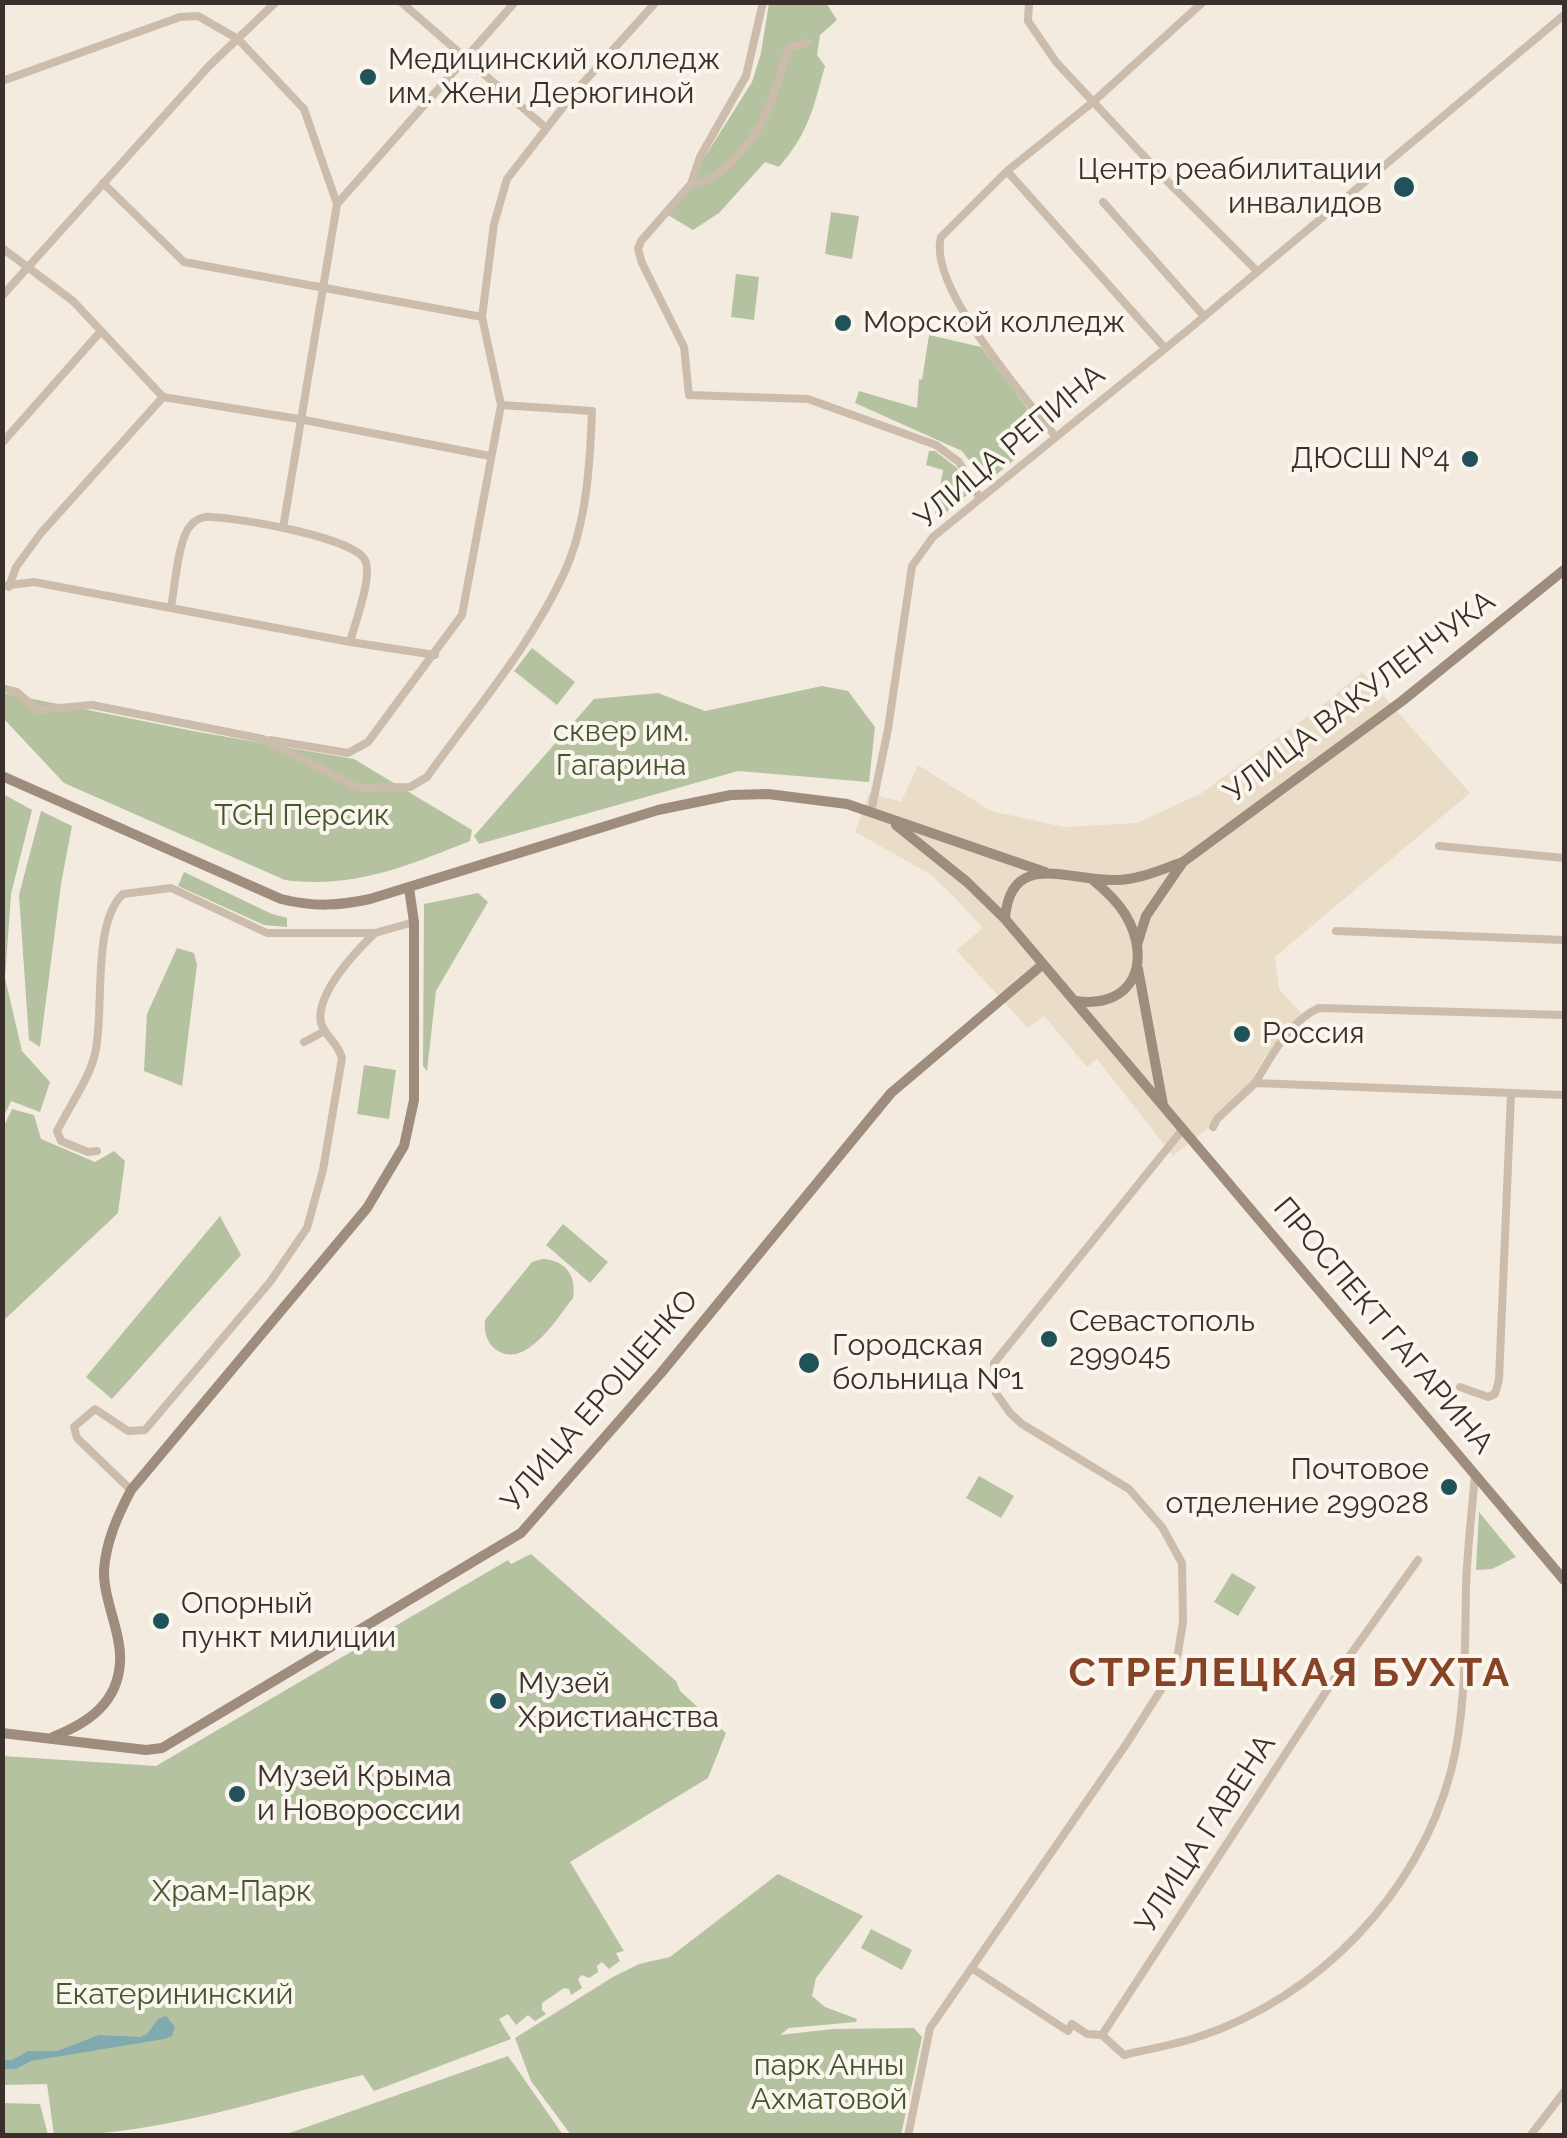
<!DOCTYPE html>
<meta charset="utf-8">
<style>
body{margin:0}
#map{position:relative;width:1567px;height:2138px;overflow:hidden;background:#f3ebe0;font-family:Raleway,sans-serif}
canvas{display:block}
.frame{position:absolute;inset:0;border:5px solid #39302b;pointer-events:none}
</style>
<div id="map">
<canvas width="1567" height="2138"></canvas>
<div class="frame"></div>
</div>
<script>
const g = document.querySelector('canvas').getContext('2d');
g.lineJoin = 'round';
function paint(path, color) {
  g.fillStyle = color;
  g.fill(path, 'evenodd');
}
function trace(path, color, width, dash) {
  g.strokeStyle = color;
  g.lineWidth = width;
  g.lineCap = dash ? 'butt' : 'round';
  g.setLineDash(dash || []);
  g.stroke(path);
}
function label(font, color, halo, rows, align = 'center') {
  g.font = font + ' Raleway,sans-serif';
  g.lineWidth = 8;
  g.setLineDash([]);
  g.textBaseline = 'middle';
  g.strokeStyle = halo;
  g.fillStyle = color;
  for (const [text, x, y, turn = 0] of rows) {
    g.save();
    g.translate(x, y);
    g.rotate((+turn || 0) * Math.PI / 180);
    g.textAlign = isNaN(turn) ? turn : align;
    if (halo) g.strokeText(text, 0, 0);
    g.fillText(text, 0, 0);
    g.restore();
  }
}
paint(new Path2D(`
 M769 3H826L837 20 820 35 817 55 825 66C813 109 809 132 779 167L765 162 719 213 693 230 668 215 752 82 761 53Z
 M831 212 859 216 852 259 825 254Z
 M736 274 759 277 754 320 731 317Z
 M929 335 981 347 1028 409 998 446 1015 459 986 483 962 451 855 403 859 391 917 408 919 379 922 380Z
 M929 451H935L956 467 971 492 940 517 935 513 943 470 926 465Z
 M532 648 575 682 557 705 514 671Z
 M822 686 848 691 875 727 869 782 738 771 479 844 474 836 594 699 658 693 705 711Z
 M3 693 193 731 354 759 472 830 470 841C407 866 354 889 285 880L64 783 3 718Z
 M3 794 32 810 11 894 5 978 22 1051 50 1082 40 1112 11 1101 3 1118Z
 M41 811 72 826 61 884 40 1047 29 1040 19 895Z
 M184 872 272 914 287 918V927L264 925 178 886Z
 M478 893 488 902 436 991 427 1071 423 1066 424 904Z
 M177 948 194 953 197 965 182 1086 144 1071 147 1014Z
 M364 1065 396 1070 389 1119 357 1114Z
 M12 1109 34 1115 41 1139 95 1162 114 1151 125 1161 118 1213 3 1321 2 1130Z
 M220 1216 241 1255 112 1399 86 1377Z
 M563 1224 608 1262 590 1283 546 1245Z
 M542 1259C565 1260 577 1275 573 1298 557 1318 525 1372 495 1349 486 1341 484 1331 485 1320L532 1262Z
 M979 1476 1014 1496 1001 1518 966 1498Z
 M1479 1512 1516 1557 1492 1569 1476 1570Z
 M531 1554 676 1681 680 1691 726 1733 708 1778 570 1862 624 1951 616 1953 620 1961 609 1969 602 1962 597 1966 598 1972 589 1978 582 1975 578 1979 582 1988 571 1995 569 1989 564 1988 542 2003V2010L546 2014 535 2021 528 2015 516 2025 508 2014 499 2019 511 2039 374 2091 363 2075C262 2099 158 2136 54 2135L47 2084 3 2085V1756L156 1766 508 1560 511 1564Z
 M1232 1573 1256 1587 1238 1616 1214 1602Z
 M778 1874 863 1916 816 1978 812 1996 825 2007 857 2019 856 2022 789 2028 780 2035 833 2029 914 2028 922 2037 901 2135H571L531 2081 515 2038 613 1977 639 1964 670 1957Z
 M871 1929 912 1950 902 1970 861 1948Z
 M508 2056 563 2135H284Z
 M3 2103 40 2104 48 2135H3Z`), '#b4c2a0');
paint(new Path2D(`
 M1362 672 1470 793 1275 957 1279 989 1301 1013 1264 1058 1255 1074 1258 1088 1173 1156 1097 1059 1087 1067 1044 1016 1028 1028 956 950 983 928 953 896 930 874 855 832 869 793 901 802 918 765 991 811 1064 827 1137 823 1200 794 1323 705Z`), '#eaddc8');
paint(new Path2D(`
 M166 2016 175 2027 172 2036 164 2039 31 2061 16 2069H3V2060H12L28 2051H57L99 2035 140 2037 147 2034 158 2019Z`), '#80aaaf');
trace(new Path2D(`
 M401 2 546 128
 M763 2 746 76 700 157 691 184 641 241 638 249 642 263 684 347 689 395 808 399 936 445 959 462 979 497
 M1029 2 1028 21 1056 62 1170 184 1257 271
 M2 81 180 17 198 16 238 39 304 109 337 204
 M1007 171 1164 347
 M103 183 184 262 482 317
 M691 184C724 182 756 137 768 109 777 89 781 68 789 48L808 42
 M1103 202 1203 315
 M2 248 73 301 163 397 299 419 490 456
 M2 296 209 66 276 2
 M1055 436C1024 395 927 286 941 237L1007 171 1093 102 1203 2
 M2 443 101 331
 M283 528 337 204 515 2
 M2 586 34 582 350 642 435 655
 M9 587 16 567 41 533 163 397
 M171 607C175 587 178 538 191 525 196 519 204 516 211 517 239 518 353 537 365 560 373 576 355 623 350 642
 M2 688 17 692 37 710 92 705 263 739 359 788 410 787 427 777C474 711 531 646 565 571 587 522 590 463 592 411L501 405
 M270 740 348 753 368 742 462 615 501 405 482 317 494 224 507 179 574 93 656 2
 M871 812 888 729 912 566 933 537 1188 330 1564 15
 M1439 846 1564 858
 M1336 931 1564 940
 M304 1042 325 1031
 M1255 1083C1271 1057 1290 1020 1319 1008L1564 1015
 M1213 1127 1217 1119 1255 1083 1564 1095
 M97 1151 88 1152 61 1141 57 1131C69 1107 89 1079 95 1054 105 1013 91 924 123 894L171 888 267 933H375L414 922
 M1460 1387 1488 1397 1495 1394 1499 1380 1511 1094
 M131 1490 77 1438 74 1427 95 1409 128 1431 145 1430 270 1282 307 1228 323 1170 342 1058C338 1043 325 1036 321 1023 315 994 356 951 375 933
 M973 1969 1068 2031 1072 2024 1087 2034 1102 2035 1124 2055C1148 2049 1174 2045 1198 2037 1318 1998 1419 1893 1451 1771 1466 1713 1465 1647 1466 1588 1467 1550 1472 1512 1475 1474
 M1102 2035 1348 1658 1418 1560
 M908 2136 930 2028 1127 1743 1171 1674 1178 1653 1183 1622 1182 1563 1162 1527 1129 1489 1022 1424 1010 1413 996 1393 994 1363 1183 1129
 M1530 2136 1564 2092`), '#cbbcac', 8);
trace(new Path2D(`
 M2 776 281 899C313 907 338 906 370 899L658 810 731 795 768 794 847 804 1045 872
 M896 825 967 882 1005 919 1564 1580
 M1005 919C1010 849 1069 881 1115 880 1139 880 1160 870 1183 862
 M1137 945 1146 916 1183 862 1402 701 1564 570
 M1138 969 1163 1105
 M1076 1001C1134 1009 1153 961 1125 914 1117 901 1105 890 1093 880
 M2 1733 146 1750 162 1748 521 1533 661 1373 891 1093 1042 965
 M53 1737C88 1723 118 1703 120 1662 122 1634 103 1599 104 1570 106 1541 118 1515 131 1490L367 1208 404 1146 414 1100V922L409 888`), '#9e8c7d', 10);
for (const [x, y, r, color] of [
 [368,77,10,"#21525a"],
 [1404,187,12,"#21525a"],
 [843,323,10,"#21525a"],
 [1470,459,10,"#21525a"],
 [1242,1034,10,"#21525a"],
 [1049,1339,10,"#21525a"],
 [809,1363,12,"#21525a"],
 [1449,1487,10,"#21525a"],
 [161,1621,10,"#21525a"],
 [498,1701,10,"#21525a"],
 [237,1794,10,"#21525a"]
]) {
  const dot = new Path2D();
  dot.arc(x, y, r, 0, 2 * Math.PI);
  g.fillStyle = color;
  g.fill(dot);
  trace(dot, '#faf5ed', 4);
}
label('30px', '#39302b', '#faf5ed', [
 ["Медицинский колледж",388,60],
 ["им. Жени Дерюгиной",388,94],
 ["Центр реабилитации",1382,170,"right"],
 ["инвалидов",1382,204,"right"],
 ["Морской колледж",863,323],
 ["ДЮСШ №4",1450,459,"right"],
 ["Россия",1262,1034],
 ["Севастополь",1069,1322],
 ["299045",1069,1356],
 ["Городская",832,1346],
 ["больница №1",832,1380],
 ["Почтовое",1429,1470,"right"],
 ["отделение 299028",1429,1504,"right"],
 ["Опорный",181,1604],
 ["пункт милиции",181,1638],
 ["Музей",518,1684],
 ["Христианства",518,1718],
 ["Музей Крыма",257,1777],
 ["и Новороссии",257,1811]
], 'left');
label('30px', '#39302b', '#faf5ed', [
 ["УЛИЦА РЕПИНА",1010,447,-40],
 ["УЛИЦА ВАКУЛЕНЧУКА",1360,697,-37],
 ["ПРОСПЕКТ ГАГАРИНА",1383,1326,50],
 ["УЛИЦА ЕРОШЕНКО",600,1401,-49],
 ["УЛИЦА ГАВЕНА",1206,1834,-57]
]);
label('30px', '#45572f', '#faf5ed', [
 ["сквер им.",621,732],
 ["Гагарина",621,766],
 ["ТСН Персик",302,816],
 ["Храм-Парк",232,1892],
 ["Екатерининский",174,1995],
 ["парк Анны",829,2066],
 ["Ахматовой",829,2100]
]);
g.letterSpacing = '2.5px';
label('bold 40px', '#864326', '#faf5ed', [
 ["СТРЕЛЕЦКАЯ БУХТА",1290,1674]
]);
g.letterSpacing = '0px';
</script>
